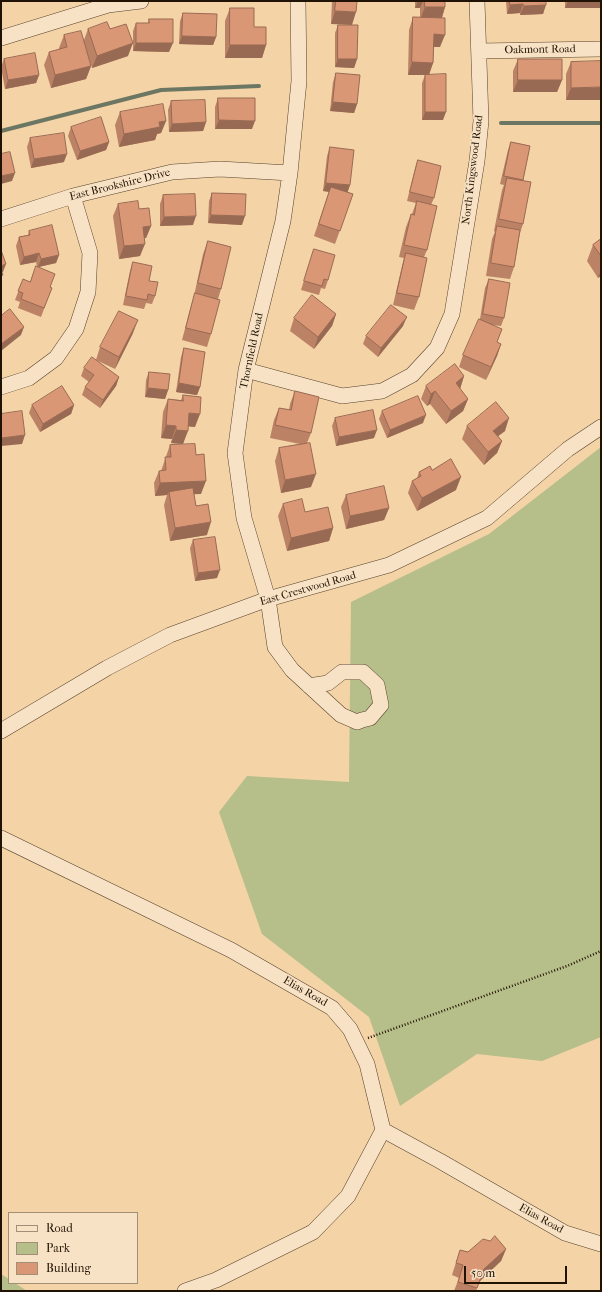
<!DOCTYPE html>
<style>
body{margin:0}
#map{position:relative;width:602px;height:1292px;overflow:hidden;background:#f4d3a6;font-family:"IM FELL French Canon",serif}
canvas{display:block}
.frame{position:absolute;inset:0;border:2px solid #211303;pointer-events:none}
.legend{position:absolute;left:8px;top:1212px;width:130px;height:72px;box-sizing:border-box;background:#f8e2c5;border:1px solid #a28f77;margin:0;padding:5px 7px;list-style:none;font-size:12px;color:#211303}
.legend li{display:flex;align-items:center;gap:8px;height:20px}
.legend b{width:20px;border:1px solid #a28f77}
.scale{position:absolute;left:464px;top:1266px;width:103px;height:18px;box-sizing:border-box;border:2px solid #211303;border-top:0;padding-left:5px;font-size:12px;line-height:14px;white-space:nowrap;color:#211303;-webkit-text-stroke:3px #f8e2c5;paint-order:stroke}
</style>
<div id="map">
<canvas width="602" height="1292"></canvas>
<div class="frame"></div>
<ul class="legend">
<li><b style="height:5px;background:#f8e2c5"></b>Road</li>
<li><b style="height:11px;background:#b6be8a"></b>Park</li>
<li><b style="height:11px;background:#da9776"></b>Building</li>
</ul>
<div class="scale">50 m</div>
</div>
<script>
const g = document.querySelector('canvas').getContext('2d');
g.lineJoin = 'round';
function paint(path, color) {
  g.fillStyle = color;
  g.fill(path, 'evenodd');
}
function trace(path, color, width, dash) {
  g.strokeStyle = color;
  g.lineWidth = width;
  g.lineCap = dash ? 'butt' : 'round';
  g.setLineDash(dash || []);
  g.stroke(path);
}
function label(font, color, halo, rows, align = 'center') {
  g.font = font + ' "IM FELL French Canon",serif';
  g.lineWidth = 3.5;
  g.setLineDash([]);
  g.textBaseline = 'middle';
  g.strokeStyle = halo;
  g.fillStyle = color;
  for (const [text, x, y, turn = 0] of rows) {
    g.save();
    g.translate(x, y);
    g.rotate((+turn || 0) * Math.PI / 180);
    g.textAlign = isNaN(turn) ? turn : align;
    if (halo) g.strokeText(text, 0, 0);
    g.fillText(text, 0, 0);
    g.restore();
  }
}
paint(new Path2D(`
 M601 447V1037L542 1061 477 1054 400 1106 369 1017 262 934 219 812 247 776 349 782 351 602 489 534Z
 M1 1274 9 1279V1283H15L27 1291H1Z`), '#b6be8a');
trace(new Path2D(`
 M501 123H601
 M1 131 161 90 259 86`), '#6b7663', 4);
const minor = new Path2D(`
 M298 1 299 81 290 173 283 221 246 370 235 453 244 518 268 599 275 647 292 670 341 715 357 722 362 720 370 718 381 705 377 685 363 672H342L328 683 309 686
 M1 38 108 5 141 1
 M479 51 601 49
 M1 219 73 196 172 172 220 169 290 173
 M246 370 342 396 382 391 412 375 437 348 452 314 477 161 481 121 477 1
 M1 387 29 378 56 358 76 329 88 292 90 253 73 196
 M1 731 107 668 170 635 268 599 389 565 487 518 568 449 601 427
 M1 838 231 950 332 1008 350 1029 367 1064 383 1130 440 1161 565 1233 601 1244
 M185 1291 216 1280 313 1232 348 1196 383 1130`);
trace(minor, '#56432c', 16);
trace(new Path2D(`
 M368 1038 567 966 601 951`), '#211303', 2.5, [1, 2]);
trace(minor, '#f8e2c5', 15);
paint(new Path2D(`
 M332 1H357L331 24Z
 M415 1H445V7L442 18 440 47H434L433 63 429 74 443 120H422V83L425 75H408L409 30 413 17 420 18V8H415Z
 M506 1H546L543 14 520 15V13L507 14Z
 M565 1H601L565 8Z
 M230 8 254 27 266 45 262 58H225V21Z
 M183 13 216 37 213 45 179 44 180 21Z
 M149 19 169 52 133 51V31L136 23H148Z
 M338 25 357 59 354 68 335 67V33Z
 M88 29H110L128 56 92 68 88 55 91 66 86 79 51 88 44 65 49 52 59 50V48L64 35 84 40Z
 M4 59 39 75 36 83 5 89 1 67Z
 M518 59 562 80 557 92H513V71Z
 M571 62 601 100H566V74Z
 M336 73 357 104 354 113 330 111 333 82Z
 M218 98 252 129H215V107Z
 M171 101 206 122 203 131 169 132 168 110Z
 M120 112 166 121 161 133 157 134 155 140 119 147 115 125Z
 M71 127 109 142 106 150 77 160 68 136Z
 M30 138 64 162 31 168 27 147Z
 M511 142 530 146 523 181V224L520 233 514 267 510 279 486 276 492 239 495 232 494 231 502 190 504 185 500 184 508 150Z
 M330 147 350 185 347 192 353 194 335 244 314 236 329 192 323 191 327 156Z
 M418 160 434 198 431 205 427 250 424 257 419 297 414 310 393 305 402 266 404 258 399 257 406 227 411 214H412L416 203 407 201 415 169Z
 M212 193 242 225 208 223 209 201Z
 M163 195 193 225 160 226V204Z
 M118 204 139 209 151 226 146 238H144L140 256 119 259 113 216Z
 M29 231 59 255 56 263 39 267 50 287 52 288 41 317 18 308 20 302 15 300 23 279 30 282 37 267 36 262 20 265 16 246 19 237 28 235Z
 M601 239V276L598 278 587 261 593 245Z
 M208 241 221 289 218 299 211 334 207 347 182 340 191 306 194 296 203 254Z
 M314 249 328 280 325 289 321 288 319 295 301 290 311 258Z
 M133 262 149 281 155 296 152 304 146 303 144 309 123 305 130 271Z
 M489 279 504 318 501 326 492 325 497 342 501 344 497 356 486 380 459 367 463 355 480 319 485 288Z
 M336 314 332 326 314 349 290 331 294 318Z
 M403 326 378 357 363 344 366 336Z
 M133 333 115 369 96 360 100 347Z
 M184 348 200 387 197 395 176 392 181 357Z
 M84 368 119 377 116 386 100 408 82 395 85 387 89 382 81 376Z
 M149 372 168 390 165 399 145 397 146 380Z
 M464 376 460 389 468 399 463 411 446 424 430 404 427 406 421 399 426 386Z
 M295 391 311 433 307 443 311 487 281 493 275 461 279 448 300 444 270 438 274 420 279 408 289 410 290 404Z
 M183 395 195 427 188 426 183 444 171 443 172 439 161 438 163 412 168 399 181 400Z
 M32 405H74L71 414 40 432 29 413Z
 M382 411 423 423 387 438 379 419Z
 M335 418 374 438 336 446 332 426Z
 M467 426 505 431 498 436 502 441 497 453 484 465 462 439Z
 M170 445 196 455 201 494H194L196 506 207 535 170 541 164 505 167 495 155 496 154 483 159 471H161Z
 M432 470 456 490 417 511 408 493 412 481 417 478 419 472Z
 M346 495 389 508 384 520 346 529 341 507Z
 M283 504 305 512 333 528 329 541 287 551 278 516Z
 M193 540 217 578 195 581 190 548Z
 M506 1249 501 1261 480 1281 476 1291H454L459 1278 452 1275 460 1250 468 1252Z`), '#bb8265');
paint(new Path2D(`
 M418 1H423L420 8H415Z
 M568 1H601V8H565Z
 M523 4 520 13 507 14 510 5Z
 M546 5 543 14 520 15 524 6Z
 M425 7H445L441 20H420Z
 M335 11 356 12 352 25 331 24Z
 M434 34 445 35 440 47H429Z
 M182 36 216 37 213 45 179 44Z
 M133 43 128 56 92 68 97 56Z
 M136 43H173L169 52 133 51Z
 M230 45H266L262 58H225Z
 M338 59H357L354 68 335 67Z
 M412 62 433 63 429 75H408Z
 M91 66 86 79 51 88 55 75Z
 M39 75 36 83 5 89 8 80Z
 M518 80H562L557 92H513Z
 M601 87V100H566L571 88Z
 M333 102 357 104 354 113 330 111Z
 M425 112H446L443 120H422Z
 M219 120 255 121 252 129H215Z
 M166 121 161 133 157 134 155 140 119 147 124 134 159 122Z
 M206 122 203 131 169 132 172 124Z
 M109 142 106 150 77 160 80 151Z
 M67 154 64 162 31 168 34 159Z
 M15 173 12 181 1 184V176Z
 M326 183 350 185 347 194 323 191Z
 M211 215 245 216 242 225 208 223Z
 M196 216 193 225 160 226 164 217Z
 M151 226 146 238 138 239 143 227Z
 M145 244 140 256 119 259 124 246Z
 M39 253 36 262 20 265 24 257Z
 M59 255 56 263 38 267 41 259Z
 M6 264 3 272 1 273V266Z
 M601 270V276L598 278Z
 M336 314 332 326 314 349 318 337Z
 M407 317 403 326 378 357 381 348Z
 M138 320 133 333 115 369 119 357Z
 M24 327 21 335 1 351V344Z
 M501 344 497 356 486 380 491 367Z
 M464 376 460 389 456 383Z
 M119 377 116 386 100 408 103 400Z
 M179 383 200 387 197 395 176 392Z
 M148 388 168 390 165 399 145 397Z
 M435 391 430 404 427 406 431 394Z
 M468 399 463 411 446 424 451 411Z
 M74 405 71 414 40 432 43 424Z
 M189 413 200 414 195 427 185 426Z
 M426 415 423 423 387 438 390 430Z
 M509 418 505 431 489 443 493 431Z
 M166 425 176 426 172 439 161 438Z
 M176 430 188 431 183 444 171 443Z
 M377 430 374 438 336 446 339 437Z
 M25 435 22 444 1 446V438Z
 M502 441 497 453 484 465 488 452Z
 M316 474 311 487 281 493 285 480Z
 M461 477 456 490 417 511 422 498Z
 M206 481 201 494 169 495V492L167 495 155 496 160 483Z
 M389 508 384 520 346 529 350 516Z
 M211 522 207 535 170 541 175 528Z
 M333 528 329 541 287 551 291 538Z
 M220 570 217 578 195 581 198 573Z
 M506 1249 501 1261 479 1282 484 1269Z`), '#996a53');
const building = new Path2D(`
 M336 1H357L356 12 335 11Z
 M425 1H445V7H425Z
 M510 1H546V5L524 6 523 4 510 5Z
 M230 8H254V27H266V45H230Z
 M183 13 217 14 216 37 182 36Z
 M413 17 445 18V35L434 34 433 63 412 62Z
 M149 19H173V43H136V23H149Z
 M107 22 110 29 126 24 133 43 97 56 88 29Z
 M338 25H358L357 59H338Z
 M81 31 91 66 55 75 49 52 67 47 64 35Z
 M35 53 39 75 8 80 4 59Z
 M518 59H562V80H518Z
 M601 61V87L571 88V62Z
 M336 73 360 75 357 104 333 102Z
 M446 74V112H425V75Z
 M218 98H255V121L219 120Z
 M205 100 206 122 172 124 171 101Z
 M163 104 166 121 159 122 160 127 124 134 120 112Z
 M101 117 109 142 80 151 71 127Z
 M64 133 67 154 34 159 30 138Z
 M511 142 530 146 523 180 504 176Z
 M330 147 354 150 350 185 326 183Z
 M10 152 15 173 1 176V154Z
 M418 160 441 166 434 198 410 192Z
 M507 178 531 182 523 224 499 219Z
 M331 187 353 194 340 231 319 224Z
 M212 193 246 194 245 216 211 215Z
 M195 194 196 216 164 217 163 195Z
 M138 201 139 209 149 208 151 226 143 227 145 244 124 246 118 204Z
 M417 201 437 206 427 250 404 245 411 214 414 215Z
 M52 225 59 255 41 259 39 253 24 257 19 237 30 235 29 231Z
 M497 226 520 230 514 267 491 263Z
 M601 239V256L593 245Z
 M208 241 231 247 221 289 198 283Z
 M314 249 335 255 328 280 324 279 322 286 304 281Z
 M1 250 6 264 1 266Z
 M406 253 427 258 419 297 397 293Z
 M133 262 152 266 149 281 158 282 155 296 148 294 147 300 126 296Z
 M36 266 55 274 50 287 52 288 44 308 21 299 23 293 18 291 23 279 30 282Z
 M1 270 3 275 1 276Z
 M489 279 510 283 504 318 483 314Z
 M195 293 220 300 211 334 186 328Z
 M312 295 336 314 318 337 294 318Z
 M391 305 407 317 381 348 366 336Z
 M10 309 24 327 1 344V316Z
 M119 311 138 320 119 357 100 347Z
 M479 319 502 329 497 342 501 344 491 367 463 355Z
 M184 348 205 352 200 387 179 383Z
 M92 357 119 377 103 400 85 387 94 375 84 368Z
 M455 364 464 376 456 383 468 399 451 411 435 391 431 394 426 386Z
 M149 372 170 374 168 390 148 388Z
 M62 386 74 405 43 424 32 405Z
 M295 391 319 397 311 433 275 425 279 408 291 410Z
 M183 395 201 397 200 414 189 413 188 431 176 430V426L166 425 168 399 183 401Z
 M418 396 426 415 390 430 382 411Z
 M496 402 509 418 493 431 502 441 488 452 467 426Z
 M373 410 377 430 339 437 335 418Z
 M22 411 25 435 1 438V414Z
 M310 443 316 474 285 480 279 448Z
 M195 444 196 455 204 454 206 481 160 483 159 471 166 470 165 457H171L170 445Z
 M451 459 461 477 422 498 412 481 421 476 419 472 430 466 432 470Z
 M384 486 389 508 350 516 346 495Z
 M193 488 196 506 208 504 211 522 175 528 169 492Z
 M302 499 305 512 328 507 333 528 291 538 283 504Z
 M215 537 220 570 198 573 193 540Z
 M495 1236 506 1249 484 1269 477 1288 458 1282 463 1265 456 1263 460 1250 468 1252 483 1239 490 1241Z`);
paint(building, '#da9776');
trace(building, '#996a53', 1);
label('11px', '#211303', '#f8e2c5', [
 ["Oakmont Road",540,50,-1],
 ["North Kingswood Road",473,170,-83],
 ["East Brookshire Drive",120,185,-14],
 ["Thornfield Road",252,351,-78],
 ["East Crestwood Road",308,589,-16],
 ["Elias Road",305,992,30],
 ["Elias Road",541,1219,29]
]);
</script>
